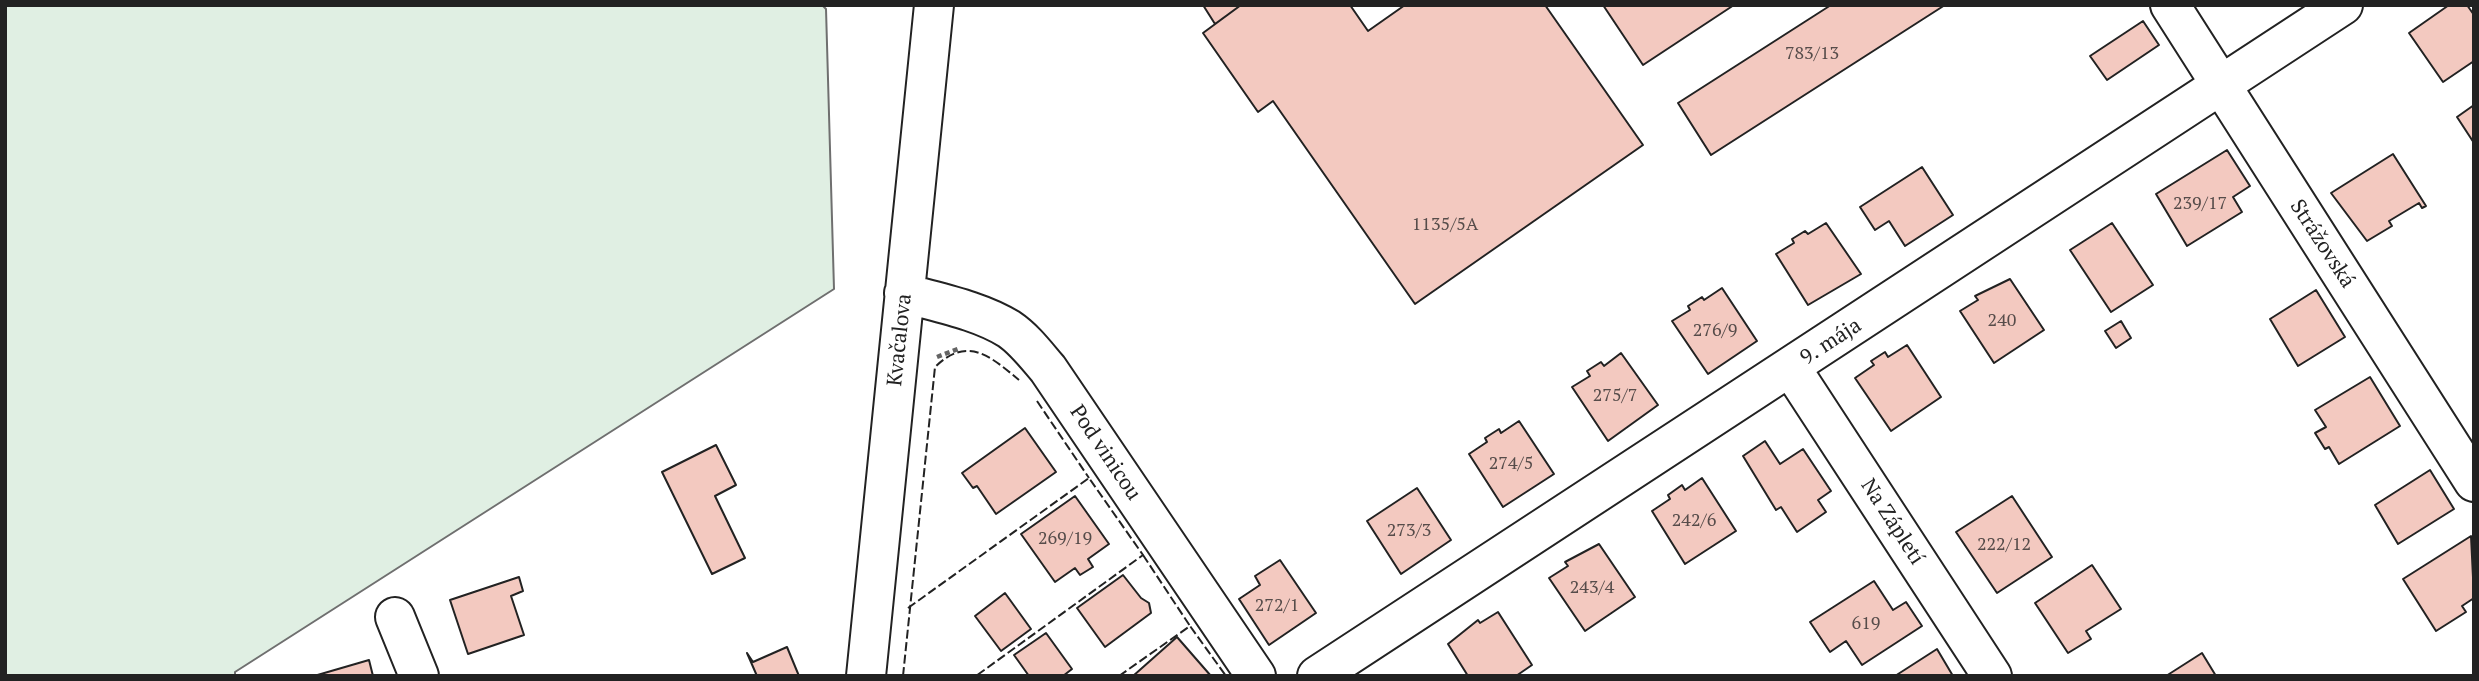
<!DOCTYPE html>
<meta charset="utf-8">
<style>
body{margin:0}
#map{position:relative;width:2479px;height:681px;overflow:hidden;background:#fff;font-family:"PT Serif",serif}
canvas{display:block}
.frame{position:absolute;inset:0;border:7px solid #222;pointer-events:none}
</style>
<div id="map">
<canvas width="2479" height="681"></canvas>
<div class="frame"></div>
</div>
<script>
const g = document.querySelector('canvas').getContext('2d');
g.lineJoin = 'round';
function paint(path, color) {
  g.fillStyle = color;
  g.fill(path, 'evenodd');
}
function trace(path, color, width, dash) {
  g.strokeStyle = color;
  g.lineWidth = width;
  g.lineCap = dash ? 'butt' : 'round';
  g.setLineDash(dash || []);
  g.stroke(path);
}
function label(font, color, halo, rows, align = 'center') {
  g.font = font + ' "PT Serif",serif';
  g.lineWidth = 5;
  g.setLineDash([]);
  g.textBaseline = 'middle';
  g.strokeStyle = halo;
  g.fillStyle = color;
  for (const [text, x, y, turn = 0] of rows) {
    g.save();
    g.translate(x, y);
    g.rotate((+turn || 0) * Math.PI / 180);
    g.textAlign = isNaN(turn) ? turn : align;
    if (halo) g.strokeText(text, 0, 0);
    g.fillText(text, 0, 0);
    g.restore();
  }
}
const green = new Path2D(`
 M5 5H822L826 9 834 289 235 672V676H5Z`);
paint(green, '#e0efe3');
trace(green, '#6f6f6f', 2);
const building = new Path2D(`
 M1203 5H1241L1215 24Z
 M1241 5H1350L1368 31 1405 5H1545L1643 145 1415 304 1273 101 1258 112 1203 33Z
 M1603 5H1734L1643 65Z
 M1831 5H1945L1711 155 1678 103Z
 M2449 5H2467L2474 15V61L2443 82 2409 33Z
 M2143 21 2159 45 2107 80 2090 56Z
 M2474 105V143L2457 117Z
 M2227 150 2250 186 2233 197 2242 212 2187 246 2156 194Z
 M2393 154 2426 206 2422 208 2419 203 2389 221 2392 226 2367 241 2331 193Z
 M1922 167 1953 215 1905 246 1889 221 1875 230 1860 207Z
 M1826 223 1861 274 1808 305 1776 254 1794 243 1792 239 1805 231 1808 234Z
 M2112 223 2153 285 2111 312 2070 250Z
 M2010 279 2044 330 1994 363 1960 311 1978 300 1975 296Z
 M1722 288 1757 341 1708 374 1672 321 1690 310 1688 306 1702 297 1704 300Z
 M2316 290 2345 337 2298 366 2270 319Z
 M2121 321 2131 338 2116 348 2105 331Z
 M1907 345 1941 397 1891 431 1855 378 1874 365 1871 361 1885 352 1888 357Z
 M1621 353 1658 405 1608 441 1572 387 1590 376 1587 371 1601 362 1604 366Z
 M2370 377 2400 426 2339 464 2329 447 2325 449 2315 433 2326 427 2315 410Z
 M1519 421 1554 474 1503 507 1469 454 1487 442 1485 438 1499 429 1501 433Z
 M1025 428 1056 472 996 514 977 486 973 488 962 473Z
 M1765 441 1780 464 1803 449 1831 491 1818 500 1826 512 1797 532 1781 507 1776 510 1743 456Z
 M716 445 736 485 715 496 745 558 712 574 662 472Z
 M2430 470 2454 509 2398 544 2375 505Z
 M1702 478 1736 531 1685 564 1652 511 1670 499 1668 495 1682 485 1685 490Z
 M1417 488 1451 540 1401 574 1367 521Z
 M1075 496 1109 544 1088 559 1093 567 1080 575 1075 568 1055 582 1021 534Z
 M2012 496 2052 557 1997 593 1956 532Z
 M2471 536 2474 598 2462 606 2466 612 2436 631 2403 579Z
 M1599 544 1635 597 1585 631 1549 578 1568 566 1565 562Z
 M1280 560 1316 613 1269 645 1239 599 1260 585 1255 576Z
 M2092 565 2121 609 2086 631 2091 639 2068 653 2035 603Z
 M1123 575 1141 598 1149 603 1151 613 1105 647 1077 608Z
 M519 577 523 591 511 596 524 635 468 654 450 600Z
 M1874 581 1893 610 1906 602 1922 626 1862 665 1846 641 1830 652 1810 622Z
 M1005 593 1031 629 1001 651 975 616Z
 M1498 612 1532 665 1516 676H1468L1448 644 1478 620 1480 623Z
 M1046 633 1072 669 1063 676H1029L1014 655Z
 M1177 637 1211 676H1133Z
 M787 647 799 676H757L747 653 753 662Z
 M1937 649 1953 676H1895Z
 M2202 653 2216 676H2166Z
 M369 660 373 676H314Z`);
paint(building, '#f3c9c0');
trace(building, '#222', 2);
const minor = new Path2D(`
 M2170 5 2474 482
 M904 293C939 303 978 310 1009 329 1024 339 1036 355 1048 369L1256 676
 M1791 368 1992 676
 M395 617 419 676
 M866 676 934 5
 M1317 676 2343 5`);
trace(minor, '#222', 42);
trace(new Path2D(`
 M937 357 958 349`), '#646464', 4.5, [5, 3.5]);
trace(minor, '#fff', 38);
trace(new Path2D(`
 M1037 401 1089 478
 M1143 555 1190 626
 M908 608 1089 478 1143 555 976 676
 M903 676 935 367C968 335 991 357 1019 380
 M1119 676 1190 626 1226 676`), '#222', 2, [9, 3.5]);
label('18px', '#564c4a', null, [
 ["783/13",1812,54],
 ["239/17",2200,204],
 ["1135/5A",1445,225],
 ["240",2002,321],
 ["276/9",1715,331],
 ["275/7",1615,396],
 ["274/5",1511,464],
 ["242/6",1694,521],
 ["273/3",1409,531],
 ["269/19",1065,539],
 ["222/12",2004,545],
 ["243/4",1592,588],
 ["272/1",1277,606],
 ["619",1866,624]
]);
label('21px', '#222', '#fff', [
 ["Strážovská",2322,244,57],
 ["Kvačalova",900,340,-84],
 ["9. mája",1831,342,-33],
 ["Pod vinicou",1105,453,56],
 ["Na Zápletí",1892,522,57]
]);
</script>
